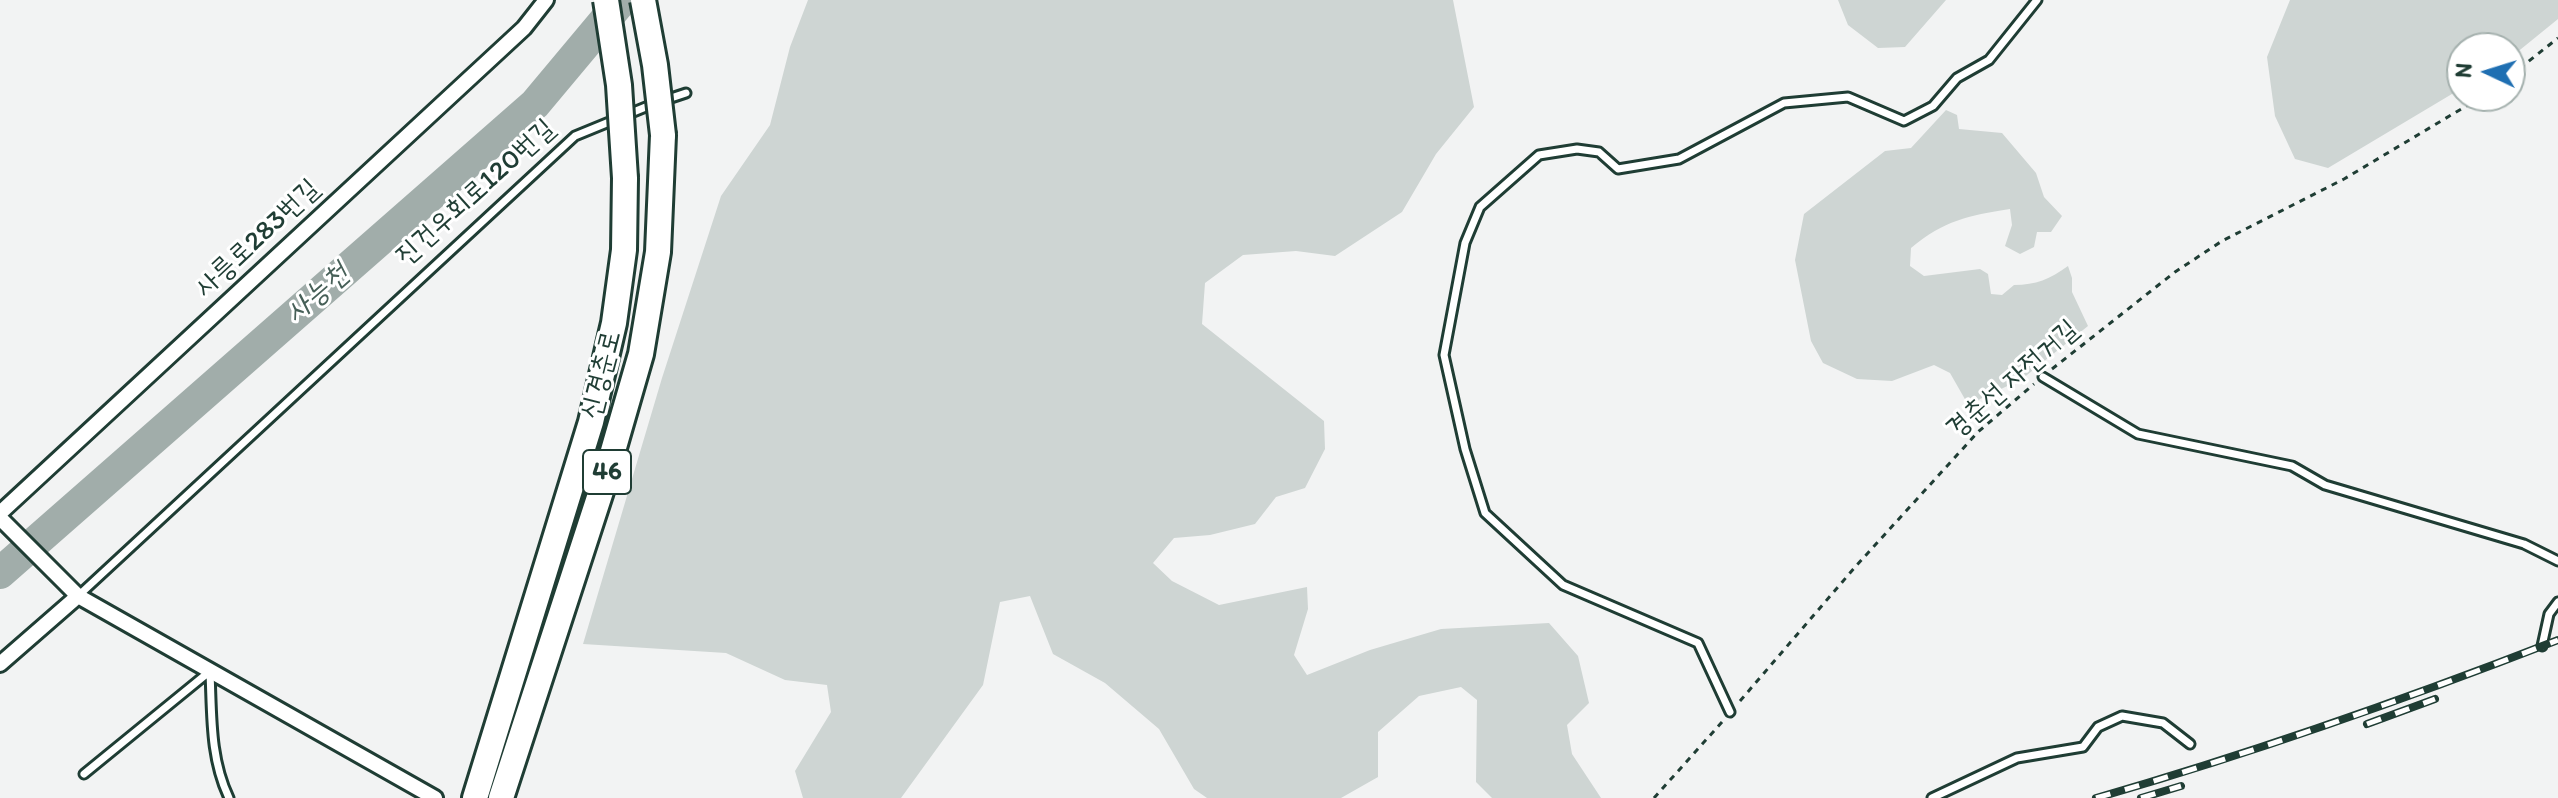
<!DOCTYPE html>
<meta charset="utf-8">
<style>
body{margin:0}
#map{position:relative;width:2558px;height:798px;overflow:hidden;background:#f2f3f3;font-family:Itim,sans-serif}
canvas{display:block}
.north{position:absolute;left:2446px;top:32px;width:80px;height:80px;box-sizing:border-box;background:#fff;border:2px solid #a5b1ae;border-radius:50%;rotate:274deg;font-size:22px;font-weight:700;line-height:32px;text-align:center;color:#1f3d34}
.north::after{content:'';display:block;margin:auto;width:28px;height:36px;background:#1f6fb2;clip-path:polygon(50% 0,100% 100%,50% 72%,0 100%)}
</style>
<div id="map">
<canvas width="2558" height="798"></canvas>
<div class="north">N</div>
</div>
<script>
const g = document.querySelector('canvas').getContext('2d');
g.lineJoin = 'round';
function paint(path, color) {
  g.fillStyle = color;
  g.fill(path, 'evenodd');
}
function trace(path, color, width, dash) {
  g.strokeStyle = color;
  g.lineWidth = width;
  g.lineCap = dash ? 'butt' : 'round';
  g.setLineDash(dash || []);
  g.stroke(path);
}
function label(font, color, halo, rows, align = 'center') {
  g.font = font + ' Itim,"Poor Story",sans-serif';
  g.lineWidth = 6;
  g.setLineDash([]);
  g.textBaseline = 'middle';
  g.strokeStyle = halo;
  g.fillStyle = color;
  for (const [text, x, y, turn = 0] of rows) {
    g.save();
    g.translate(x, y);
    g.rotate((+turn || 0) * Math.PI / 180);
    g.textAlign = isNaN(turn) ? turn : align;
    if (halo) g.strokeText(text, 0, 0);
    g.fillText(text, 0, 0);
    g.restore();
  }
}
paint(new Path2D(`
 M808 0H1453L1474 107 1436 154 1402 212 1335 256 1296 251 1243 255 1205 283 1202 324 1324 421 1325 449 1305 488 1276 497 1255 524 1210 535 1174 538 1153 563 1172 581 1219 605 1307 587 1308 609 1294 655 1307 675 1370 650 1441 629 1549 623 1578 656 1589 703 1567 725 1572 754 1601 798H1492L1476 782 1477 700 1461 687 1419 696 1378 732V777L1341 798H1207L1194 789 1159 729 1105 683 1053 654 1030 596 1000 602 983 685 901 798H803L795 771 831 712 827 685 785 680 726 653 583 644 662 378 721 196 770 125 790 47Z
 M1838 0H1946L1905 47 1878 48 1848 25Z
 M2290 0H2558V19L2510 58V48H2462V88L2328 168 2295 159 2275 116 2267 57Z
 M1946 110 1957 115 1959 129 2002 133 2036 173 2044 197 2062 216 2051 232H2037L2034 247 2020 254 2005 246 2012 225 2010 209C1967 216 1945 220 1911 248L1910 266 1924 276 1980 269 1988 274 1991 294 2002 295 2014 285C2036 285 2050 279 2068 266L2072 278V292L2088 326 2022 379 1980 399 1970 408 1950 373 1934 365 1892 381 1857 379 1823 363 1811 341 1795 260 1804 214 1885 151 1911 148Z`), '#ced5d3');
trace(new Path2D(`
 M0 573 535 104 622 0`), '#a1adaa', 32);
const service = new Path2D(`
 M665 100 686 93
 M2043 377 2138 434 2292 466 2325 485 2524 544 2558 561
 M78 596 575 136 653 104
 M2542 646 2549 614 2558 602
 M210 673C212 716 210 758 229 798
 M1730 712 1698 643 1563 585 1485 513 1465 449 1444 355 1465 243 1480 207 1539 155 1577 149 1599 152 1618 169 1679 159 1784 103 1848 97 1904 121 1933 106 1957 78 1989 60 2037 0
 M84 774 209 672
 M1932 798 2017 758 2083 747 2098 727 2122 716 2163 723 2190 744`);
const minor = new Path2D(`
 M0 513 524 28 546 0
 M0 518 78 596 435 798
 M0 664 78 596`);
const trunk = new Path2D(`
 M475 798 591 422 614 323 624 250 625 178
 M501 798 604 482 641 354 658 252 663 135`);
trace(service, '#1f3d34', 13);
trace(minor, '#1f3d34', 20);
trace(trunk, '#1f3d34', 30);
trace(new Path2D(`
 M2510 76 2558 38
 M2052 369 2175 272 2222 241 2344 179 2483 96
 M1740 701 1856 566 1978 432 2034 384
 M1654 798 1722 722`), '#1f3d34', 3, [6, 6]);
trace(service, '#fff', 7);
trace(minor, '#fff', 14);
trace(trunk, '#fff', 24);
const rail = new Path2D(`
 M2367 724 2435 699
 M2096 798C2253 753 2406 699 2558 640
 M2141 798 2181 786`);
trace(rail, '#1f3d34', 8);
trace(rail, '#fff', 5, [15]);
const trunkBridge = new Path2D(`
 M606 0 619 85 625 178
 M643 0 655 65 663 135`);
trace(trunkBridge, '#1f3d34', 30, []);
trace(trunkBridge, '#fff', 24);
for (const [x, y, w] of [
 [607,472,48]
]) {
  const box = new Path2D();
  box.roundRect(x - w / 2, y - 22, w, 44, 6);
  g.fillStyle = '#fff';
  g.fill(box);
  trace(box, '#1f3d34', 2);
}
label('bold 26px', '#1f3d34', null, [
 ["46",607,472]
]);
label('28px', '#1f3d34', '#fff', [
 ["진건우회로120번길",476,193,-42],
 ["사릉로283번길",258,239,-43],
 ["신경춘로",602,375,-76],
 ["경춘선 자전거길",2013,380,-41]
]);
label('italic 30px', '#465f57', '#fff', [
 ["사능천",318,294,-41]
]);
</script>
